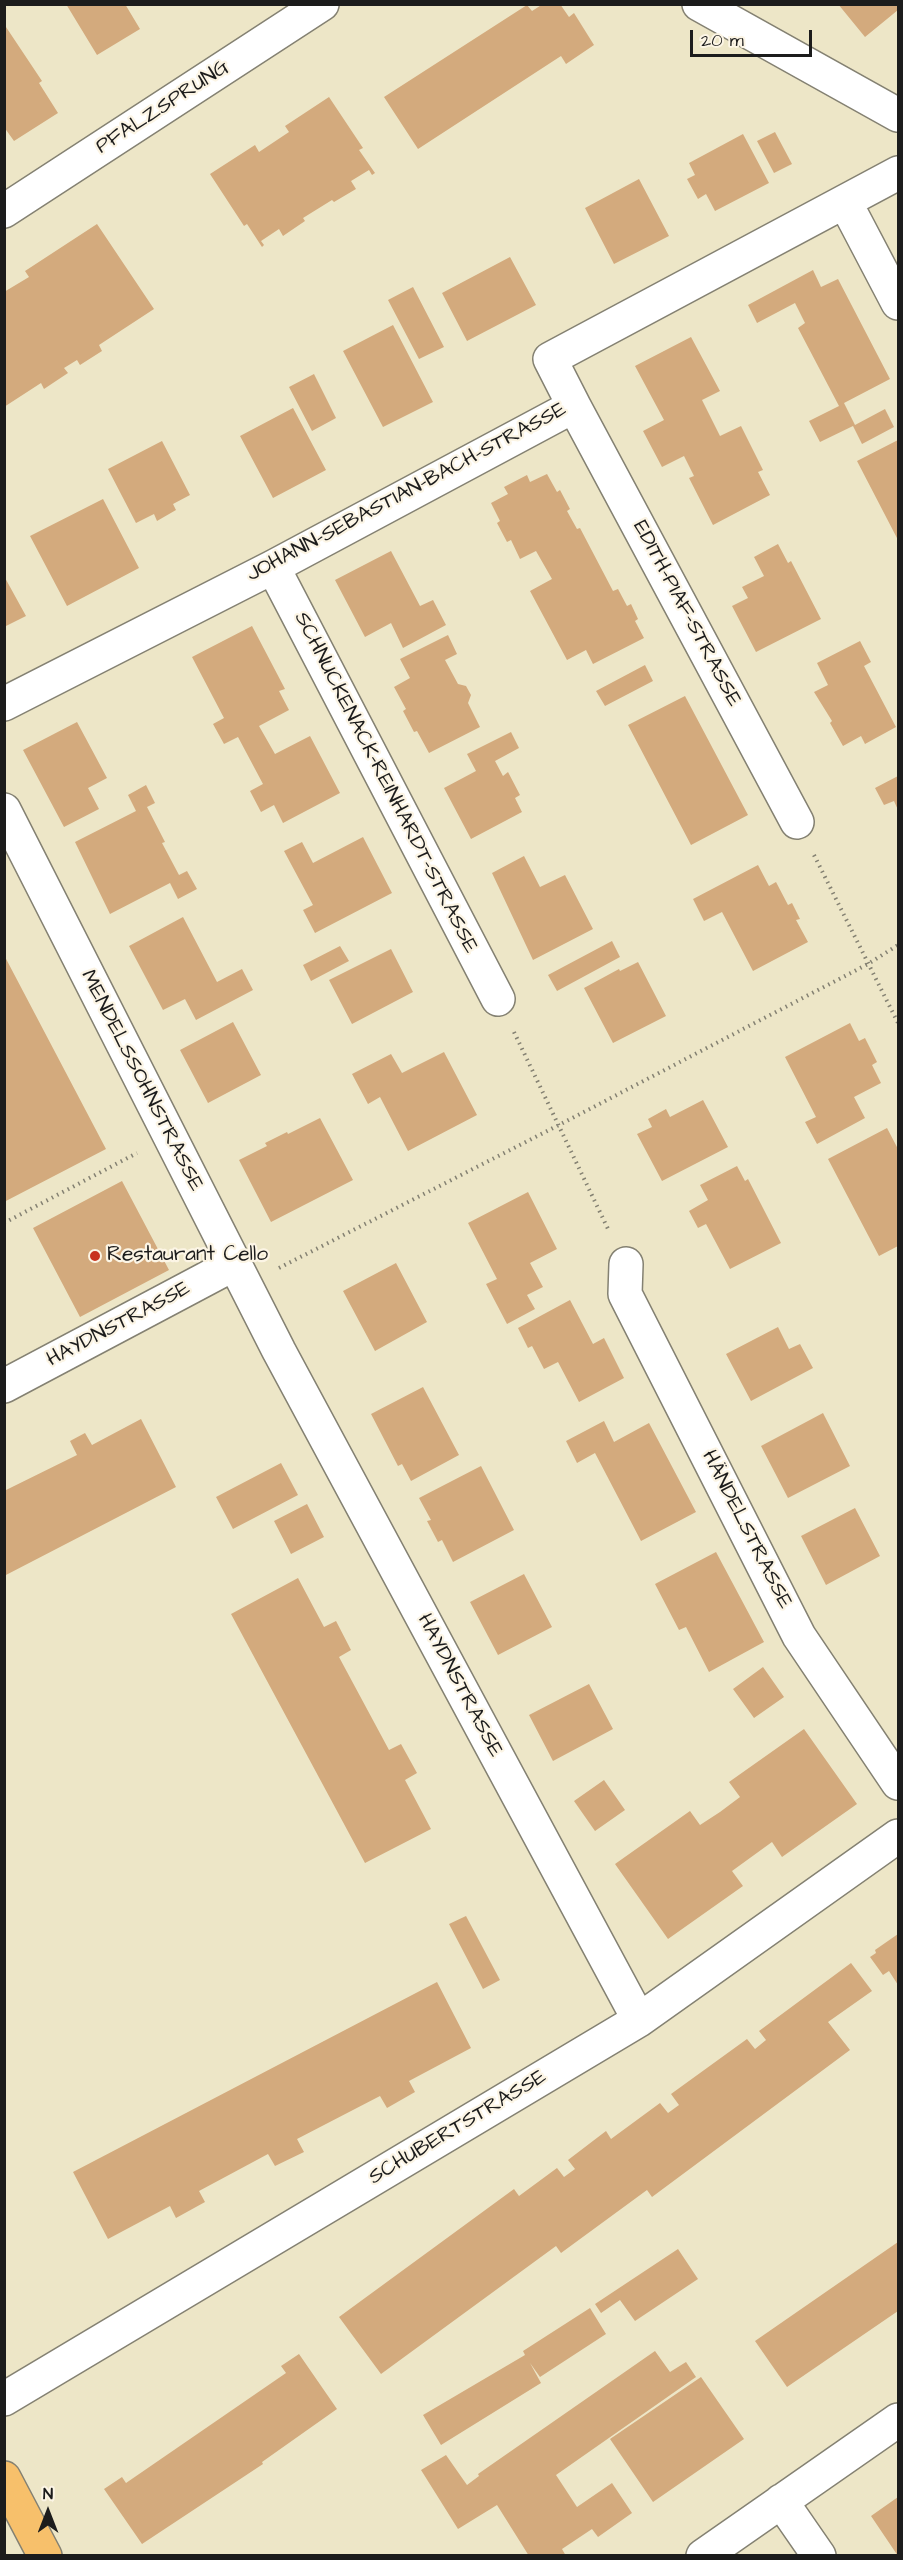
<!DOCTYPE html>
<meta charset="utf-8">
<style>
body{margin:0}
#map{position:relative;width:903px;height:2560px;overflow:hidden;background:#ede6c7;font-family:"Architects Daughter",sans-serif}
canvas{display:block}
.frame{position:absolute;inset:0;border:6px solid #1c1c1c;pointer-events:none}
.north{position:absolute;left:18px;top:2482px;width:60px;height:60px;-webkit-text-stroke:4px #fcf5e5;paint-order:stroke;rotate:0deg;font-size:16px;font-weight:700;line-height:24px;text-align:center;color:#1c1c1c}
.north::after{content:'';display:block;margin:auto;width:21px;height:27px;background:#1c1c1c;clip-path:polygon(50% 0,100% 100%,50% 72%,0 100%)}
.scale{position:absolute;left:690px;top:30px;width:122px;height:27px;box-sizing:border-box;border:3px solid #1c1c1c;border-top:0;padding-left:8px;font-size:18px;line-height:21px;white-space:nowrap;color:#1c1c1c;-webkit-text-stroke:4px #fcf5e5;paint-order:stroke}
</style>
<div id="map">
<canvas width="903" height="2560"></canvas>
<div class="frame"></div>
<div class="north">N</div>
<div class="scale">20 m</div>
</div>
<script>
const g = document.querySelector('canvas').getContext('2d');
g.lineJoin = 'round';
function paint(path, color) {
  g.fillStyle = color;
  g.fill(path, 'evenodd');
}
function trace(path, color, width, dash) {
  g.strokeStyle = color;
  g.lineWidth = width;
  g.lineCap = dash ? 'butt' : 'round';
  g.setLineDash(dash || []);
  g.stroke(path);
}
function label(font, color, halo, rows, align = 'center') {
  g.font = font + ' "Architects Daughter",sans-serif';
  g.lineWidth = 4.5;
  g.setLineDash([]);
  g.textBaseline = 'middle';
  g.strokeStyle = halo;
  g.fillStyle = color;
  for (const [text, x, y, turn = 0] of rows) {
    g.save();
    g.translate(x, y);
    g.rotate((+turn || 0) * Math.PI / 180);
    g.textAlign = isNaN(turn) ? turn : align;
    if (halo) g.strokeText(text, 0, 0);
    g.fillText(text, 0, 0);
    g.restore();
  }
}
paint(new Path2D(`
 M66 4H125L140 29 97 55Z
 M543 4H560L569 17 574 13 594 45 566 64 561 56 418 149 384 97 527 5 532 11Z
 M838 4H898V10L865 37Z
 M4 24 42 81 39 83 58 113 14 141 4 127Z
 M329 97 363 148 359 150 375 173 372 175 369 170 351 181 356 189 334 202 332 200 303 218 305 221 283 236 279 229 261 241 264 245 262 247 247 224 244 226 210 174 255 145 259 152 289 132 285 126Z
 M775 132 792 164 774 173 757 141Z
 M743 134 769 183 715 211 706 194 698 199 687 179 695 175 689 163Z
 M639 179 669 236 614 264 585 208Z
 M97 224 154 309 99 345 102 351 80 365 77 360 64 368 68 373 44 389 41 383 4 407V292L29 277 25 271Z
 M510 257 536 305 467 341 442 293Z
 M813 270 821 287 838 279 890 379 844 403 855 425 885 409 894 427 862 444 853 426 820 442 809 421 839 406 798 328 805 323 795 303 757 323 748 305Z
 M413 287 444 347 419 359 388 300Z
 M393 325 433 402 383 427 343 351Z
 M691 337 720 391 702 400 720 436 741 426 763 470 758 472 770 495 713 525 689 478 694 476 684 456 662 467 643 431 664 420 635 366Z
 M314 374 336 418 312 431 289 387Z
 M293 408 326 470 273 498 240 436Z
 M898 440V540L857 461Z
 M162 441 190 495 173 504 176 510 157 521 154 514 136 523 108 469Z
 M547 474 557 492 560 490 570 509 567 511 577 529 580 528 613 591 618 589 627 606 631 604 638 619 635 621 644 638 593 664 586 650 567 660 530 591 552 579 536 551 520 559 511 540 507 542 497 523 500 521 491 503 508 494 504 487 527 475 530 482Z
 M103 499 139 568 67 606 30 536Z
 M778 544 788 563 791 561 821 619 756 652 732 606 748 598 742 587 764 576 754 557Z
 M391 551 420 606 433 600 446 625 403 648 391 623 365 637 335 580Z
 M4 576 26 616 4 627Z
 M252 626 285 689 279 691 289 710 259 726 275 754 310 736 340 793 283 823 274 805 261 812 250 791 263 784 238 737 224 744 213 724 224 718 192 657Z
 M448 635 457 654 445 660 458 684 466 686 471 695 468 703 480 727 429 753 417 731 414 732 403 711 406 709 394 687 410 678 400 659Z
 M860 641 871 662 864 666 896 727 865 744 861 736 843 746 830 723 832 721 814 692 828 685 817 663Z
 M645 665 653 681 605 706 596 691Z
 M685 696 748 815 691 845 628 725Z
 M77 722 107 778 88 788 99 809 64 827 23 750Z
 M511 732 519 748 495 761 503 776 508 772 520 795 515 798 522 812 471 839 444 788 476 771 467 754Z
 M898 776V810L894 801 884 805 875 788Z
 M146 785 155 803 147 807 165 842 162 843 179 875 187 871 197 889 178 899 170 883 110 914 75 842 136 811 128 795Z
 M363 837 392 893 315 933 303 910 313 905 284 851 302 842 313 863Z
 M524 856 540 887 565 875 593 929 533 960 492 873Z
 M758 865 769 886 776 882 788 905 792 903 800 919 796 920 808 942 753 971 722 912 704 921 693 899Z
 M183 917 217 982 242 969 253 990 196 1020 185 999 163 1010 129 946Z
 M612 941 620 957 557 991 548 975Z
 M340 946 349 961 311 981 303 965Z
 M391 949 413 992 352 1024 329 980Z
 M4 955 106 1149 4 1202Z
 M638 962 666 1016 613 1043 584 988 619 969 620 971Z
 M233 1022 261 1075 208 1103 180 1050Z
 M850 1023 859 1041 865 1038 877 1062 872 1065 881 1083 854 1097 865 1118 817 1144 805 1122 816 1117 785 1057Z
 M444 1052 477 1115 408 1151 380 1097 368 1104 352 1074 391 1054 402 1073Z
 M703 1100 728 1147 662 1181 637 1134 652 1127 648 1119 666 1109 670 1117Z
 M320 1118 353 1180 271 1222 239 1160 267 1146 265 1143 287 1132 288 1134Z
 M887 1128 898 1149V1246L879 1256 828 1159Z
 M737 1166 745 1181 748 1179 781 1243 730 1269 706 1224 698 1228 689 1211 708 1200 700 1185Z
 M122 1181 169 1270 80 1317 33 1228Z
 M528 1192 557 1249 530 1263 543 1287 527 1295 535 1309 507 1324 486 1284 497 1279 468 1223Z
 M396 1263 427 1322 375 1351 343 1291Z
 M570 1300 593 1344 604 1338 624 1378 579 1402 558 1362 544 1369 532 1346 528 1348 518 1328Z
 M778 1327 789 1349 800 1344 813 1368 751 1401 726 1354Z
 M423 1387 459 1455 411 1481 402 1464 398 1466 371 1414Z
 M823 1413 850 1466 788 1498 761 1446Z
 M141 1419 176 1487 4 1576V1491L77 1455 70 1441 85 1433 92 1445Z
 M604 1421 614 1442 649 1423 696 1512 641 1541 595 1453 577 1463 566 1441Z
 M281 1463 298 1495 233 1529 216 1497Z
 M481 1466 514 1530 453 1562 442 1540 438 1542 427 1521 431 1520 419 1498Z
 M307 1504 324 1537 291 1554 274 1521Z
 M855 1508 880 1556 826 1585 801 1536Z
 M716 1552 764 1642 709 1672 686 1627 679 1630 655 1584Z
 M524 1574 552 1627 498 1655 470 1602Z
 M298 1578 324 1627 336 1621 351 1650 339 1657 389 1750 401 1744 417 1773 405 1780 431 1829 365 1863 231 1614Z
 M763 1667 784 1697 754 1718 733 1689Z
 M589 1684 613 1729 553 1761 529 1715Z
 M804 1729 857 1804 782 1857 772 1842 732 1871 743 1886 668 1939 615 1864 690 1811 700 1825 720 1812 740 1797 729 1782Z
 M604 1780 625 1810 595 1831 574 1801Z
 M466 1916 500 1980 483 1989 449 1924Z
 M898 1934V1985L889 1971 883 1975 870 1957 876 1953 875 1950Z
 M851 1963 872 1991 828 2022 850 2050 652 2197 647 2190 561 2253 556 2246 381 2374 339 2317 514 2189 519 2196 557 2168 564 2177 575 2169 568 2160 606 2131 611 2139 660 2103 668 2113 679 2105 671 2094 747 2039 755 2049 766 2040 759 2031Z
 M437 1982 471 2048 409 2081 415 2092 387 2108 380 2096 297 2139 304 2152 275 2166 268 2154 199 2191 205 2202 176 2218 170 2206 108 2239 73 2172Z
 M898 2242V2311L787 2387 755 2341Z
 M678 2249 698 2279 635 2321 620 2300 601 2313 595 2304Z
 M590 2308 606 2334 540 2377 530 2363 541 2383 441 2445 423 2415 525 2355 523 2351Z
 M655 2351 670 2372 686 2362 696 2377 556 2475 577 2507 612 2483 632 2513 598 2537 592 2529 562 2549 566 2556H529L497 2505 458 2529 421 2470 446 2455 467 2485 479 2476 478 2474Z
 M299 2354 337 2409 262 2462 263 2464 142 2544 104 2489 122 2477 126 2483 286 2373 281 2366Z
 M701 2377 744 2439 653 2502 610 2439Z
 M898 2497V2556L871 2516Z`), '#d3aa7d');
const minor = new Path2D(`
 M699 4 898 115
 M845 202 898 303
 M4 211 322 4
 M574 406 797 822
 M273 567 498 999
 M4 704 273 567 574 406 550 359 898 173
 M4 810 279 1351 639 2020
 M626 1264 625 1294 799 1636 898 1783
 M4 1386 234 1264
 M4 2399 639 2020 898 1836
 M781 2501 819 2556
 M703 2556 898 2420`);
const major = new Path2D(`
 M4 2478 45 2556`);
trace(minor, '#848172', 36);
trace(major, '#848172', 36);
trace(new Path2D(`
 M814 855 898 1023
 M514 1032 609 1231
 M4 1223 137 1153
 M279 1268 559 1125 868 964 898 945`), '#848172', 4, [1.5, 4.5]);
trace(minor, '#fff', 33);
trace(major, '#f7c06b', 33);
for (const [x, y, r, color] of [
 [95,1256,6,"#c8321e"]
]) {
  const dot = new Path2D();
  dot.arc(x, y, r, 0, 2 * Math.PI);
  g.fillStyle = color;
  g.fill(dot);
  trace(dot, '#fcf5e5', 2);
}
label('21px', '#1c1c1c', '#fcf5e5', [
 ["PFALZSPRUNG",163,108,-33],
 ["JOHANN-SEBASTIAN-BACH-STRASSE",407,493,-28],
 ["EDITH-PIAF-STRASSE",686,614,62],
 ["SCHNUCKENACK-REINHARDT-STRASSE",385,783,63],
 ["MENDELSSOHNSTRASSE",141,1081,63],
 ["HAYDNSTRASSE",119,1325,-28],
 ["HÄNDELSTRASSE",746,1530,63],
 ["HAYDNSTRASSE",459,1686,62],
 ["SCHUBERTSTRASSE",458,2128,-31]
]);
label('21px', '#1c1c1c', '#fcf5e5', [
 ["Restaurant Cello",107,1256]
], 'left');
</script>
